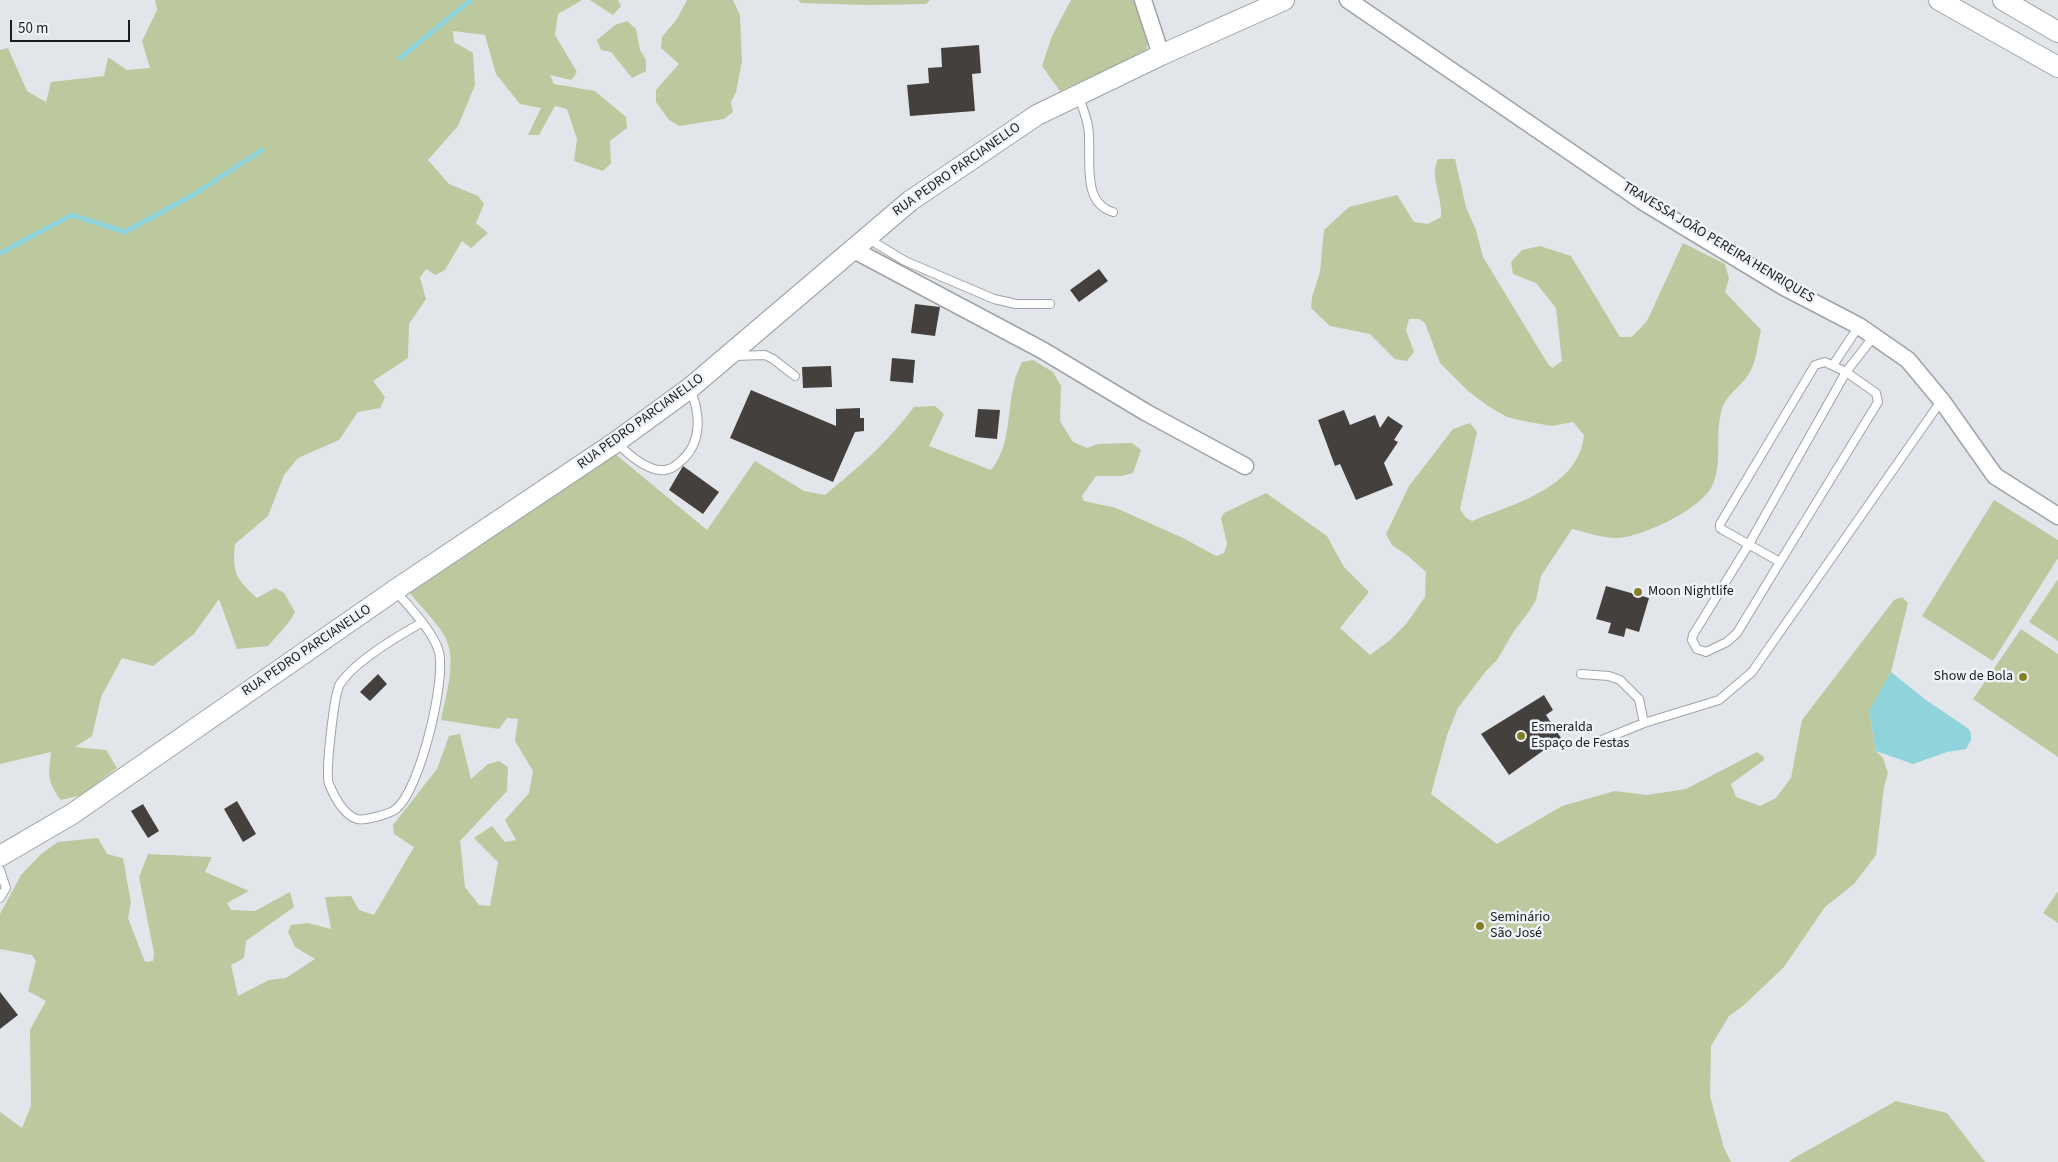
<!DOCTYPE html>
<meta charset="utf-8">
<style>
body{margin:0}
#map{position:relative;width:2058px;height:1162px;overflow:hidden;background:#e2e6ea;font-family:"Source Sans 3",sans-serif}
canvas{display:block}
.scale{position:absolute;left:10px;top:20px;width:120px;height:22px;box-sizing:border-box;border:2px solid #1a1c1d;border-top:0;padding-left:6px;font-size:15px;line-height:18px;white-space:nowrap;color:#1a1c1d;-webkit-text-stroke:4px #eff3f8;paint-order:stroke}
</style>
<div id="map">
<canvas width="2058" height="1162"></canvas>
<div class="scale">50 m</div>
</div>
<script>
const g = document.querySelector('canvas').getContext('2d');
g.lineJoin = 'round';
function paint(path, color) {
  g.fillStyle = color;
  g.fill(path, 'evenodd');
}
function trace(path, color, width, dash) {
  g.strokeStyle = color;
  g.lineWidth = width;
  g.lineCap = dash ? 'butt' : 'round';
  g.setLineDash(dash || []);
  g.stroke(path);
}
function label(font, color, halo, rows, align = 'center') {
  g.font = font + ' "Source Sans 3",sans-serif';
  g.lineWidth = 5;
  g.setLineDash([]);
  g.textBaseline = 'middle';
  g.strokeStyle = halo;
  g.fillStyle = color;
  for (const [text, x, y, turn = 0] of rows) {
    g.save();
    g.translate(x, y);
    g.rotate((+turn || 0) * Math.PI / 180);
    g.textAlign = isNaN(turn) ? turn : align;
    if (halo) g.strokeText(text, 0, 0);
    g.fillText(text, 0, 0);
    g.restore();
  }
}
paint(new Path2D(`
 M155 0H582L558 14 555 35 577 72 571 80 550 75 554 84 595 91 626 117 627 128 610 141 611 163 603 171 574 161 577 139 567 109 555 106 539 135H528L541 108 520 104 496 74 485 35 453 31 454 42 473 53 475 85 458 126 428 160 449 184 478 196 484 204 476 223 488 233 471 248 462 241 445 270 435 275 426 269 420 278 426 299 409 324 408 358 373 381 385 397 380 408 358 412 339 440 298 458 284 475 268 516 235 544C232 573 236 579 257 598L275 588 284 593 295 612 290 621 268 646 237 649 219 599 194 634 153 666 122 658 101 697 92 736 75 747 106 750 117 768 82 795 61 800C46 781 49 774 51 752L0 764V50L8 48 27 91 46 102 51 82 104 76 108 57 127 70 150 68 142 41 157 10Z
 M590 0H618L621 6 613 15Z
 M687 0H733L740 15 742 61 736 92 731 102 733 112 724 119 679 126 669 120 656 102V90L679 64 661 48 662 37 677 19Z
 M798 0H930L926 4 869 5 801 3Z
 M1071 0H1135L1148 38 1146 54 1060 91 1042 66 1052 36Z
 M627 21 636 29 640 50 646 60V71L632 78 611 52 601 50 597 40 615 25Z
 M1438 159H1455L1466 207 1476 230 1483 257 1548 364 1552 368 1562 361 1556 308 1536 283 1513 274 1511 262 1522 250 1540 246 1571 256 1620 337H1632L1647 321 1683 243 1725 264 1729 279 1725 292 1761 330C1758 342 1757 358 1751 370 1744 385 1727 393 1722 409 1714 434 1723 460 1713 484 1704 508 1641 538 1616 538 1602 538 1586 532 1572 529L1541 576 1536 600 1528 613 1514 631 1497 660 1486 671 1458 708 1447 735 1431 794 1497 844 1562 806 1615 791 1647 795 1686 789 1757 752 1764 757V760L1731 784 1736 797 1760 806 1776 798 1791 778 1802 720 1894 600 1902 597 1908 603 1891 672 1869 711 1876 751 1883 758 1888 773 1884 787 1876 855 1854 884 1825 907 1784 967 1743 1006 1729 1016 1711 1046 1710 1096 1724 1148 1731 1162H0V1112L22 1128 31 1106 30 1030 46 1001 28 991 36 961 32 955 0 949V914L21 875 41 854 58 842 98 838 107 854 123 858 131 903 128 918 145 962 153 961 154 953 139 877 148 854 212 857 205 872 249 891 227 903 231 910 255 911 290 892 294 907 246 941 244 958 231 965 238 996 269 980 286 978 315 959 295 947 288 932 291 925 308 923 331 929 325 897 351 896 359 910 374 915 414 847 394 834 393 825 437 769 449 736 460 734 471 779 488 764 499 761 508 767 507 791 460 841 465 887 479 905 490 906 498 862 474 838 492 826 505 842 516 840 505 820 529 793 533 771 515 741 518 719 507 718 499 729 441 720C446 694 458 659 444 635 435 620 420 606 409 592L614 453 707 530 755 461 804 491 825 495C860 466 887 443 914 407L935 406 944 414 929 446 991 470C1011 446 1007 412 1014 384 1015 377 1019 369 1022 362L1033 360 1053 372 1061 386 1060 421 1073 442 1087 448 1098 444 1132 443 1141 450 1133 473 1122 476H1096L1082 496 1084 501 1116 508 1183 538 1216 556 1224 553 1227 544 1221 518 1224 513 1266 493 1327 536 1344 567 1369 592 1340 628 1370 655 1389 641 1406 624 1425 597 1426 572 1408 556 1392 545 1386 534 1409 486 1453 429 1470 423 1477 432 1460 509 1466 518 1472 521C1513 504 1579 488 1584 435L1573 422 1552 426 1523 421 1507 417 1488 406 1468 391 1440 363 1425 323 1419 319H1409L1406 330 1414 352 1407 361 1395 359 1370 334 1330 326 1311 308 1312 297 1320 272 1324 230 1349 207 1397 195 1414 222 1428 224 1441 217C1443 198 1429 176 1438 159Z
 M1994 500 2058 540V558L1993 661 1922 616Z
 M2058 579V641L2029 622Z
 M2021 629 2058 654V757L1973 699Z
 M2058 891V923L2043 913Z
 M1896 1101 1947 1113 1985 1162H1789L1794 1158Z`), '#bcc89d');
paint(new Path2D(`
 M1891 672 1926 700 1969 729C1973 738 1971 741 1966 749L1947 752 1913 764 1876 751 1869 711Z`), '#8fd4db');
trace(new Path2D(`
 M400 58 471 0
 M0 253 72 215 125 232 193 195 262 150`), '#8fd4db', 5);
paint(new Path2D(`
 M979 45 981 73 972 74 975 111 910 116 907 85 929 83 928 68 942 67 941 48Z
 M1099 269 1108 281 1079 302 1070 290Z
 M915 304 940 307 935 336 911 333Z
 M892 358 915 360 913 383 890 381Z
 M831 366 832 387 803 388 802 367Z
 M751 390 836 426V409L860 408V418H864V431L855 432 833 482 730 438Z
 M978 409 1000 410 997 439 975 437Z
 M1344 410 1350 425 1375 415 1380 428 1388 416 1403 426 1394 440 1398 442 1384 463 1393 485 1356 500 1340 464 1335 466 1318 420Z
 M683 466 719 492 703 514 669 490Z
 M1606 586 1649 598 1639 632 1626 628 1624 637 1608 633 1611 623 1596 619Z
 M378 674 387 684 370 701 360 692Z
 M1544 695 1553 710 1546 715 1561 738 1509 775 1481 734Z
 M237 801 256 834 243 842 224 809Z
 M143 804 159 831 148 838 131 811Z
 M0 992 18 1015 0 1029Z`), '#44403d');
const service = new Path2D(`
 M1079 97C1082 106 1086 116 1088 126 1093 154 1079 202 1113 212
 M867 238 905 261 994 299 1016 304H1050
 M734 356 765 355 773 359 795 376
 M1825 362 1846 372 1876 393 1878 402 1780 562 1723 530 1720 528V524L1815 365Z
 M1833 365 1859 326
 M617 443C628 454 645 469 660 470 669 471 674 467 681 461 702 443 701 414 690 389
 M1780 562 1737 633 1727 642 1706 652 1697 649 1692 640 1693 635 1749 544 1846 372 1874 336
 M395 590C408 606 434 632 439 652 446 681 420 790 396 809 390 814 364 821 357 819 344 815 334 796 329 784 325 774 334 694 340 684 354 662 398 636 421 623
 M1581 674 1609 676 1620 680 1639 699 1644 723
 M1597 742 1644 723 1719 700 1752 672 1941 401
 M0 870 6 888 0 898`);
const minor = new Path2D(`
 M1143 0 1161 55
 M1348 0 1642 201 1784 287 1859 326 1908 360 1942 401 1995 476 2058 516
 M852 249 1042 350 1147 413 1245 466`);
const tertiary = new Path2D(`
 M1939 0 2058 67
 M2003 0 2058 32
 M0 856 72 814 395 590 616 442 690 388 910 201 1037 115 1161 55 1284 0`);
trace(service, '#9fa3a7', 10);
trace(minor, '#9fa3a7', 19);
trace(tertiary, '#9fa3a7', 22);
trace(service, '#fff', 8);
trace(minor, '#fff', 16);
trace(tertiary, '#fff', 20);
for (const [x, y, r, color] of [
 [1638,592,5,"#848028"],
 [2023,677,5,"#848028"],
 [1521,736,5,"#848028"],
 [1480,926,5,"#848028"]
]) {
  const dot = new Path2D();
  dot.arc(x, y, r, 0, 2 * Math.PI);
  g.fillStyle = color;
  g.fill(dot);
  trace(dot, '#eff3f8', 2);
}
label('14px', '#1a1c1d', '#eff3f8', [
 ["RUA PEDRO PARCIANELLO",957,170,-35],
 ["TRAVESSA JOÃO PEREIRA HENRIQUES",1718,243,31],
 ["RUA PEDRO PARCIANELLO",641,422,-36],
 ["RUA PEDRO PARCIANELLO",307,651,-34]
]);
label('14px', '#1a1c1d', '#eff3f8', [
 ["Moon Nightlife",1648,592],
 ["Show de Bola",2013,677,"right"],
 ["Esmeralda",1531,728],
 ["Espaço de Festas",1531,744],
 ["Seminário",1490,918],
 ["São José",1490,934]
], 'left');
</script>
